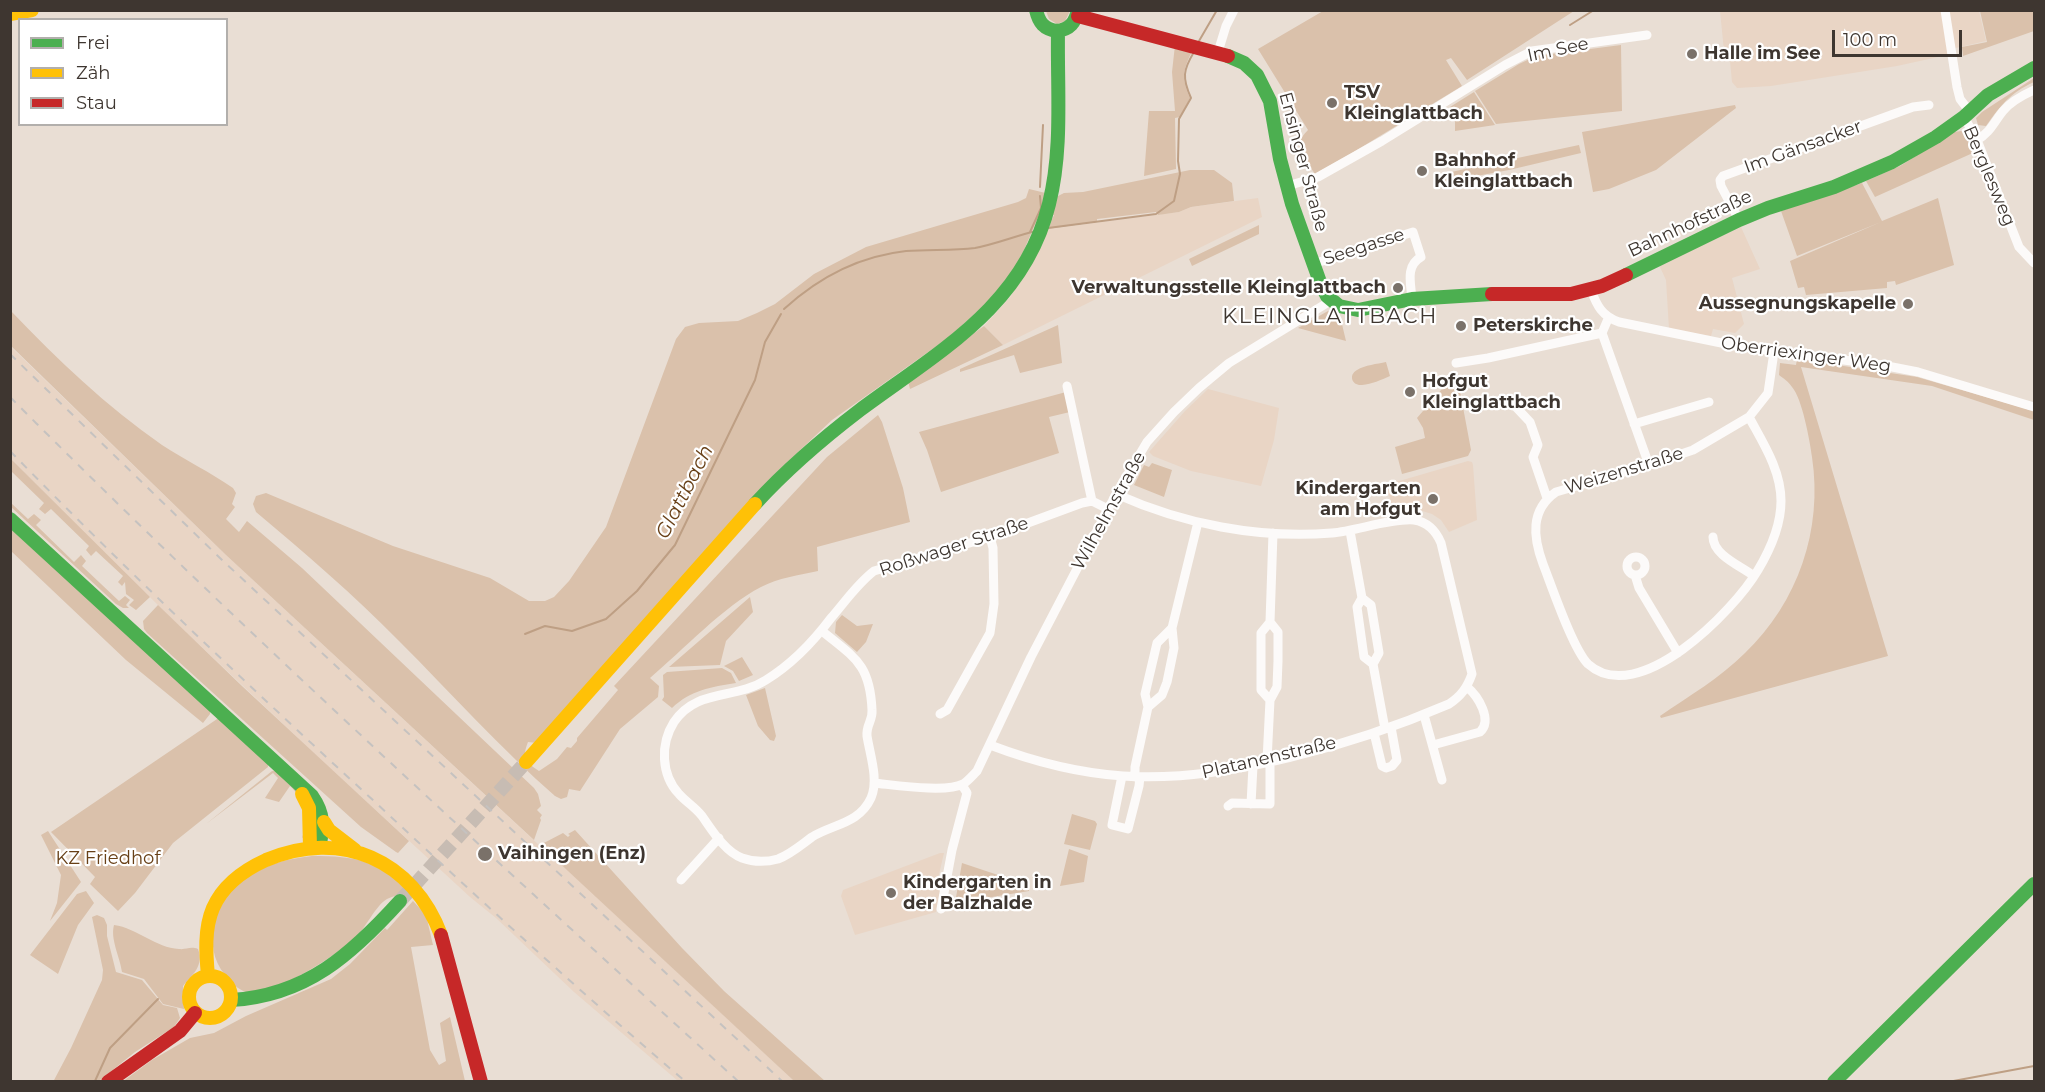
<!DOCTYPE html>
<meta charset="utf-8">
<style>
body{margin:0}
#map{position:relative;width:2045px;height:1092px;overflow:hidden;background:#e9ded4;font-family:Montserrat,sans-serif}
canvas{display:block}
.frame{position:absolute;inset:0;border:12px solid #3e3630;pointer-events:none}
.legend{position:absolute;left:18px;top:18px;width:210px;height:108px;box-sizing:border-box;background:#fff;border:2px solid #b2afac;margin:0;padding:8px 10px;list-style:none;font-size:18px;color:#3e3630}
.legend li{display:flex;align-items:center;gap:12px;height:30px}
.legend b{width:30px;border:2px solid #b2afac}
.scale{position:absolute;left:1832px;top:30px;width:130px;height:27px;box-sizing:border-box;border:3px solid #3e3630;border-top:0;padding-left:8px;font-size:18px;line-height:21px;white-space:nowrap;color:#3e3630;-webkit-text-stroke:4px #fff;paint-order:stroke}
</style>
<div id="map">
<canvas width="2045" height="1092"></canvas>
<div class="frame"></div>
<ul class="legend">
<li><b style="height:8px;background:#4caf50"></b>Frei</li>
<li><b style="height:8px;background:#ffc107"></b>Zäh</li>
<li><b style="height:8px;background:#c62828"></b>Stau</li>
</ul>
<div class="scale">100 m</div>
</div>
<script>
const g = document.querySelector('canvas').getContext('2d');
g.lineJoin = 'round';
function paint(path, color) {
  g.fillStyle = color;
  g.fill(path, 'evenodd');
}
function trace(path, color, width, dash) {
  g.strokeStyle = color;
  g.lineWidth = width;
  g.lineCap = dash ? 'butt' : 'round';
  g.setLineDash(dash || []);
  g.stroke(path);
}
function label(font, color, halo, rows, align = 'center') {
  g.font = font + ' Montserrat,sans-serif';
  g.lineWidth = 4.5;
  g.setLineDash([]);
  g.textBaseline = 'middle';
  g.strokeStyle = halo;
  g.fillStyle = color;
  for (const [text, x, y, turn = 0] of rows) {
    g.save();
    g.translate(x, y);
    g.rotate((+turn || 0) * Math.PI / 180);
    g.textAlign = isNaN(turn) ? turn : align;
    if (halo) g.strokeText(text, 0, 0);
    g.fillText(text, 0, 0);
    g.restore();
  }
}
paint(new Path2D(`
 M1720 11H1979L1986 41 1947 50V55L1897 66 1771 86 1737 88 1732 82 1730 61H1725Z
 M1258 198 1262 217 1003 345 984 326 1011 296 1048 229 1179 212 1191 207Z
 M1741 227 1760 269 1732 278 1744 324 1735 333 1713 329 1711 336 1669 329 1666 280 1659 265Z
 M10 346 226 555 539 845 582 883 794 1081H678L574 992 496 918 470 897 315 754 170 617 11 459Z
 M1208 389 1279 408 1274 440 1261 486 1191 471 1153 456 1149 452 1185 411Z
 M1468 461 1472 462 1473 465 1477 520 1449 532 1441 520 1432 514 1419 510 1394 514 1387 487 1389 484Z
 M940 853H944L937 883 940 891 936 912 855 935 841 896 843 890Z`), '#e9d5c5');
paint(new Path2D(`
 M1046 11H1070L1065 21 1057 24 1049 19Z
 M1323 11H1574L1467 80 1451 58 1446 60 1462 86 1352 153 1315 174C1303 155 1290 148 1308 130L1258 49Z
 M1980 11H2034V31L1963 56 1962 47 1987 42Z
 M1175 45 1193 49C1183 70 1181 77 1190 98L1180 117 1175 118 1176 169 1144 176 1149 111H1175L1172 72Z
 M1621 45 1622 111 1496 124 1475 91 1519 64 1536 56Z
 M2034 78V82C2010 93 2001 105 1986 126L1978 125 1976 118 1982 112Z
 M1474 92 1495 125 1455 131V119L1450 107Z
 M1735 105 1736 108 1656 170 1609 189 1593 192 1582 132Z
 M1961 131C1969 134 1972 144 1975 152L1875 197 1866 181 1900 166 1954 132Z
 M1579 145 1581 153 1509 170 1444 182 1437 181V175Z
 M1190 170H1214L1232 183 1234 201 1191 207 1179 212 1158 215 1156 212 1097 219V222L1048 229 1054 215 1040 213 1017 266 998 293 948 338 832 420 781 468 537 743 528 742C522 757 525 762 539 771L557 759 567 747 571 748 577 741V738L618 690 614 686 827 457 878 415 882 422 903 488 910 522 817 547 818 571C799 575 778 578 761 587 724 606 683 650 650 678L659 686 658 697 620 729 580 791 569 789 567 797 561 799 555 796C500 748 451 693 399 641 354 595 305 553 256 512L253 504 256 496 266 493 393 546 490 578 529 601H545L554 597 569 581 606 527 676 339 685 327 699 323 738 321 757 313 775 304 814 274 866 247 1018 202 1026 198 1029 189 1058 196 1064 193 1083 192Z
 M1862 183 1882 221 1938 198 1954 265 1896 285 1895 281 1887 282V288L1806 295 1804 287 1798 288 1790 261 1881 222 1797 256 1781 211Z
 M1259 225V234L1192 266 1189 259Z
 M11 311C58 360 106 406 162 445 185 460 210 472 233 488L236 493 232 504 235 507 226 519 239 532 247 521 302 568 534 788 538 794 541 806 537 810 542 815 540 818 541 820 534 840 226 555 11 346Z
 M1328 311 1340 316 1346 341 1298 328Z
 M1058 325 1062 363 1020 373 1014 355 960 372V369Z
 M984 326 1003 345 910 389 908 381Z
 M1797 359 1917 377 2034 411V420L1932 386 1801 367 1888 656 1661 718 1660 716C1689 696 1720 678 1745 653 1798 602 1823 530 1812 457 1810 441 1802 398 1792 387 1789 382 1783 378 1779 375L1780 363 1796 365Z
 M1386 362 1390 376C1381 380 1372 384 1362 385 1352 386 1348 375 1357 370 1365 365 1377 364 1386 362Z
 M1457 375 1471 450 1468 456 1402 474 1395 447 1425 438 1423 428 1417 418 1453 376Z
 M1066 392 1070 412 1049 417 1059 453 941 492 927 450 919 432Z
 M11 459 150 597 136 610 129 605 134 600 126 594 125 582 122 586 118 582 123 576 96 551 91 556 86 550 89 546 51 509 45 514 39 509 44 503 11 471Z
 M1152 463 1172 470 1164 497 1134 485 1144 465 1149 467Z
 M10 502 28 519 34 514 41 520 36 525 74 562 81 555 86 561 82 566 119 601 125 596 130 600 126 605 129 608H123L116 604 11 507Z
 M10 528 210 709V714L203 723 126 660 11 551Z
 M750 597 753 612 726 641 720 665 669 667Z
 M158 605 242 686 409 841 398 853 396 852 361 827 147 633 144 629 143 621Z
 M842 615 857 626 873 624 866 642 857 652 835 633 836 622Z
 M742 657 753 675 739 681 733 671 724 666Z
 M722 668 731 673 736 683C711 687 691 690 672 708L662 700 664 697 663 675 667 672Z
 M765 688 776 736 774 741 770 740 758 726 746 695Z
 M220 717 268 764V767L173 843 135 893 118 911 90 884 95 877 51 832Z
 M277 770C299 789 311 804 307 834L302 838C309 820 304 799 290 786L279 802 265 798 278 778 273 773 206 824 272 771Z
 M1072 814 1095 821 1097 824 1090 850 1064 844Z
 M575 830 682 948 724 991 825 1081H794L540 845 563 833 568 837 570 835 568 834Z
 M48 831 81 882 50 921 57 903 61 875 41 835Z
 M1069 849 1088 856 1084 882 1060 886Z
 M312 856C357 856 377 860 409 892 402 894 393 896 387 899 375 906 366 928 355 938 337 955 270 999 246 992 237 989 231 982 225 975 201 946 214 899 243 878 265 864 287 859 312 856Z
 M962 863 1028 885 1029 891 955 903Z
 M86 891 94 903 78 925 58 974 30 955 77 894Z
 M413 901 426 915 433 945 411 947 430 1050 439 1065 446 1061 440 1023 450 1017 465 1081 122 1082 152 1060 190 1038 214 1033 246 1016 331 979 350 964 385 928 387 930Z
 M97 915 104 918 107 925V936L116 972 142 980 163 1005 177 1008 180 1018 174 1027 135 1052 99 1081 53 1082 71 1048 102 980 103 970 92 917Z
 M114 925C137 928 156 948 179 949 186 950 190 946 198 949 204 966 193 974 183 986L184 1009 163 1004 144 979 122 972C120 957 110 939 114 925Z`), '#dac1ab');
trace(new Path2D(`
 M1570 25 1594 10
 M1199 41 1217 10
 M1040 187 1043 125
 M1048 228 1156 214 1174 201 1180 174 1178 161 1179 119 1191 98C1182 78 1183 70 1194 52
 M1030 232 1041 208 1040 196
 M784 309C818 278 860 256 906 251 929 249 952 251 975 248 996 244 1015 236 1036 231
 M525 634 545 626 572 631 606 619 637 591 675 545 755 380 765 342 781 314
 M95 1081 110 1048 158 999
 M1948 1082 2034 1066`), '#be9f84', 2);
trace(new Path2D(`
 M400 901 526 762`), '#c7bcb3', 14, [14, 7]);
trace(new Path2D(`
 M1945 10 1957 87 1960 99 1970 112
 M1218 52 1226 26 1234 10
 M1964 117 1977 140 2019 247 2034 263
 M1977 140C1990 133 1994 122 2003 111 2011 101 2023 95 2034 90
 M1287 186 1318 177 1382 141 1505 65 1532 51 1647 35
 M1739 220 1721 186 1720 180 1723 176 1913 107 1929 105
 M1313 264 1413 232 1421 257C1405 266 1411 284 1412 299
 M1591 290C1597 306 1602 316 1619 322L1736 346 1882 365 1918 372 2034 407
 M1602 333 1649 465
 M1456 363 1488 358 1602 333 1608 319
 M1067 386 1092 501
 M1513 404 1530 422 1538 445 1533 457 1547 498
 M1749 417 1693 450 1649 465 1556 492C1530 510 1533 537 1543 564 1552 587 1573 649 1588 664 1638 709 1734 611 1758 570 1770 550 1781 525 1781 501 1781 470 1763 443 1749 417L1768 393 1774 352
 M1634 424 1709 402
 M1350 531 1362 598 1357 607 1364 657 1373 664
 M1713 537C1713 555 1741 566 1754 576
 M1627 566a9 9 0 1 1 18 0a9 9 0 1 1-18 0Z
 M1635 575 1639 588 1678 653
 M1362 598 1371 605 1379 653 1373 664 1385 729
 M822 631C855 658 870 664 872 710 873 721 866 724 867 736 870 755 879 780 871 798 859 824 833 824 812 837 801 845 791 854 778 859 767 862 753 862 742 858 725 852 712 830 702 816 695 807 686 802 679 794 661 775 660 744 674 722 697 688 735 700 766 680 792 664 813 642 831 618 845 602 857 584 874 571L990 537 1082 503 1092 501 1108 509
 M1270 700 1261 690V633L1270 622 1273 533
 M1148 707 1145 694 1157 643 1172 628 1198 522
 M940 714 947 710 990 633 994 604 993 548 990 537
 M1424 715 1442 780
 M1374 733 1382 766 1386 768 1392 766 1397 760 1391 727
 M990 745C1032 761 1078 773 1123 776 1224 783 1356 744 1449 704 1461 696 1467 688 1472 674L1441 543C1436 531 1427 522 1414 520 1391 518 1356 531 1332 533 1258 539 1183 524 1116 494
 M1433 745 1480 732C1493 720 1478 696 1467 687
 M1267 761 1270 700 1277 687 1278 661V632L1270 622
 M1122 776 1112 825 1128 829 1139 786 1140 777
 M1135 777V767L1148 707 1162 695 1167 682 1174 648 1172 628
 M874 783C895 785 946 793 963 784 968 781 972 776 977 771L1031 657 1116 494 1147 442 1174 412 1199 388 1229 363 1332 300
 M1251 804 1253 766
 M1228 806 1232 803 1270 804V761
 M681 880 719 838
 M941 909 952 850 967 793 962 785`), '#fcfaf9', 9);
trace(new Path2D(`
 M1036 10C1039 23 1044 29 1057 31 1070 29 1075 23 1078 10
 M1228 56 1244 63 1257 75 1270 101 1280 159 1292 204 1320 282 1327 296 1339 306 1358 310 1412 299 1492 294
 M1626 275 1739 220 1768 208 1834 187 1892 162 1936 137 1964 117 1988 95 2034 68
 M755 504C787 469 822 439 860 410 938 352 1024 306 1049 204 1063 149 1057 89 1058 32
 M10 519 312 796C324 813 324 827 319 847
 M231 1000C306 996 352 954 400 901
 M1834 1082 2034 884`), '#4caf50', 14);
trace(new Path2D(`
 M10 14 32 10
 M526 762 755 504
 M302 794 309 808 310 847
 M324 822 329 830 355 850
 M189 997a21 21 0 1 1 42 0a21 21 0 1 1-42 0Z
 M208 976C206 954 204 929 213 908 223 885 244 870 266 860 341 828 413 860 441 935`), '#ffc107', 14);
trace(new Path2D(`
 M1078 16 1228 56
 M1492 294H1571L1602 286 1626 275
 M441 935 481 1082
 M108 1082 180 1031 195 1013`), '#c62828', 14);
trace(new Path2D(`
 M10 354 221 559 783 1082
 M10 397C245 633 492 857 739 1082
 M10 451C128 572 251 688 375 802 477 897 580 992 686 1082`), '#c5c2c0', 2, [8, 8]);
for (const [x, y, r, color] of [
 [1692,54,6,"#7a7169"],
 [1332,103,6,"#7a7169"],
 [1422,171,6,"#7a7169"],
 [1398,288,6,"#7a7169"],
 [1908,304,6,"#7a7169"],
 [1461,326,6,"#7a7169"],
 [1410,392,6,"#7a7169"],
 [1433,499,6,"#7a7169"],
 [485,854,8,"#7a7169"],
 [891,893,6,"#7a7169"]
]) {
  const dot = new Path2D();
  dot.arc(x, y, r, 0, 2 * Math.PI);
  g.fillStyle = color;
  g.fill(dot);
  trace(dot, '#fff', 2);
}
label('18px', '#3e3630', '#fff', [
 ["Im See",1558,50,-12],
 ["Im Gänsacker",1803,147,-20],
 ["Ensinger Straße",1303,162,75],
 ["Berglesweg",1989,176,67],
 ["Bahnhofstraße",1690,224,-25],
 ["Seegasse",1364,247,-18],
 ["Oberriexinger Weg",1806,355,8],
 ["Weizenstraße",1624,471,-17],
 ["Wilhelmstraße",1109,511,-61],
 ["Roßwager Straße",954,547,-18],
 ["Platanenstraße",1269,758,-13]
]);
label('bold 18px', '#3e3630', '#fff', [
 ["Halle im See",1704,54],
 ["TSV",1344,93],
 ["Kleinglattbach",1344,114],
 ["Bahnhof",1434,161],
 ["Kleinglattbach",1434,182],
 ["Verwaltungsstelle Kleinglattbach",1386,288,"right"],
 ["Aussegnungskapelle",1896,304,"right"],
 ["Peterskirche",1473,326],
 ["Hofgut",1422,382],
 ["Kleinglattbach",1422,403],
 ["Kindergarten",1421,489,"right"],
 ["am Hofgut",1421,510,"right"],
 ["Vaihingen (Enz)",498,854],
 ["Kindergarten in",903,883],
 ["der Balzhalde",903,904]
], 'left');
label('18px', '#684017', '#fff', [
 ["KZ Friedhof",108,859]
]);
label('italic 20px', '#694118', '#fff', [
 ["Glattbach",685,492,-63]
]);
g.letterSpacing = '1.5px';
label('21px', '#3e3630', '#fff', [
 ["KLEINGLATTBACH",1330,317]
]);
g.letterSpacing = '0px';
</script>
